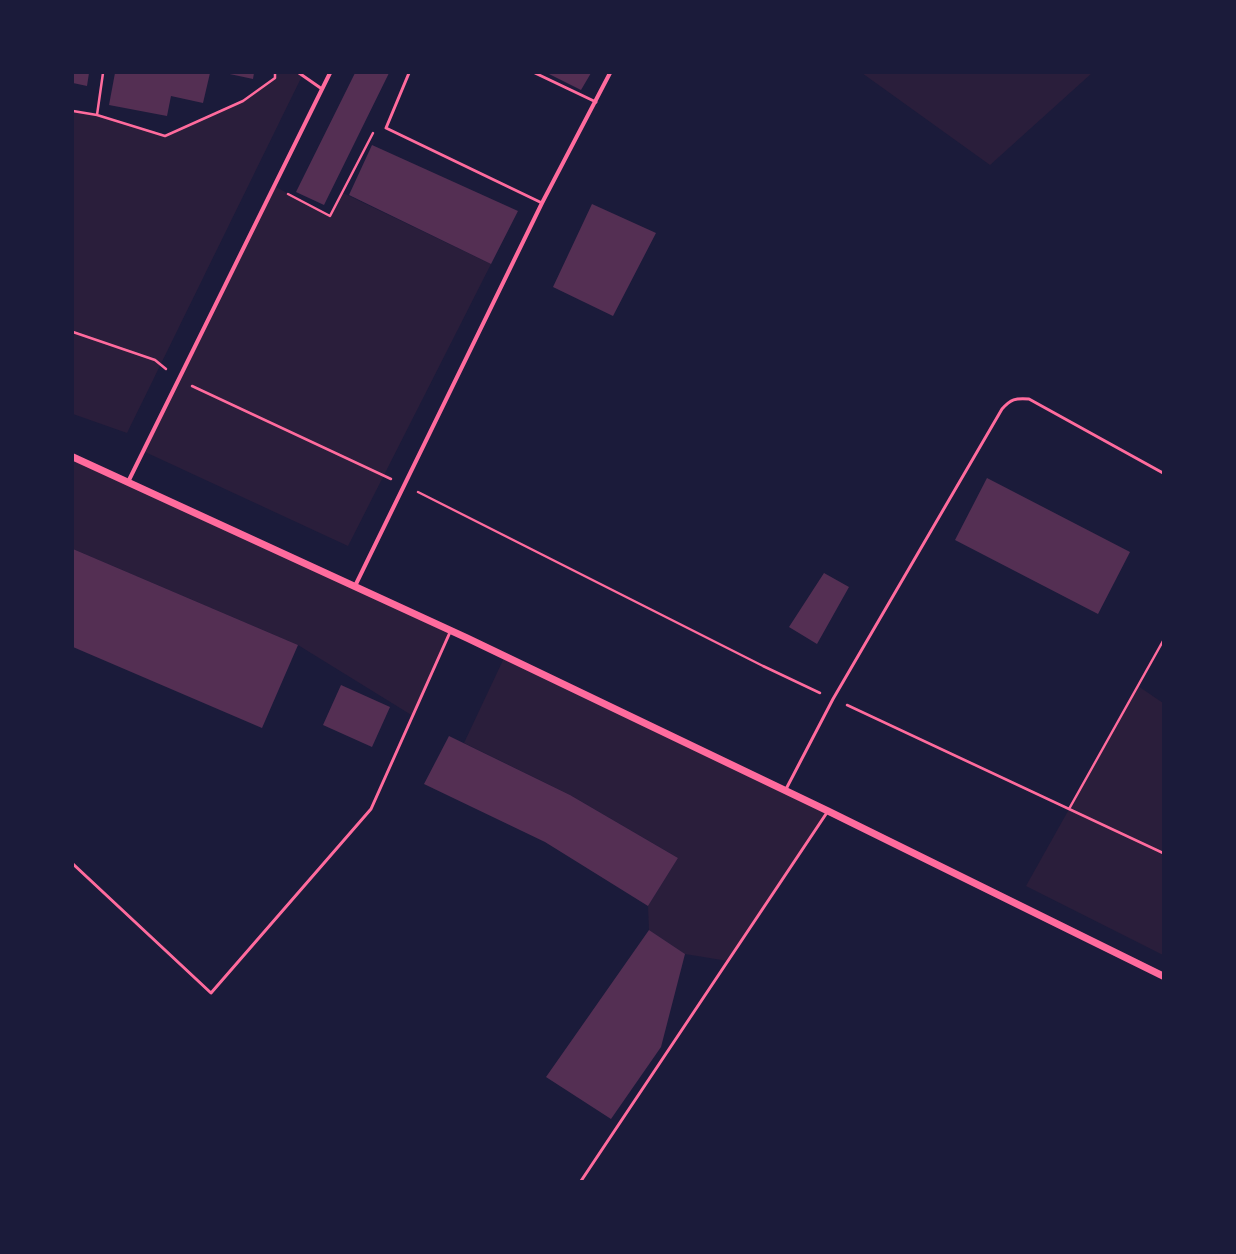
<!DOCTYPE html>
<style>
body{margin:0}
#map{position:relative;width:1236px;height:1254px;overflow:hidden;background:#1b1b3a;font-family:Helvetica,sans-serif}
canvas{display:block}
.frame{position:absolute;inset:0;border:74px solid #1b1b3a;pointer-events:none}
</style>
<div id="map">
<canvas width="1236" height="1254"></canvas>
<div class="frame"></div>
</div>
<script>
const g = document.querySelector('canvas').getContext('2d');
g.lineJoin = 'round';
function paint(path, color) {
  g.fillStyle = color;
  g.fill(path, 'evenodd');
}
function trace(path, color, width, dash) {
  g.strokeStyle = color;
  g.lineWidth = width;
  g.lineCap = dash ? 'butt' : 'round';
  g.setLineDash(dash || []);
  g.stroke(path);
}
paint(new Path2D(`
 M275 73H299L302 76 127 433 73 414V111L97 115 165 136 243 101 275 78Z
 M862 73H1092L990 165Z
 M274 186 330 216 343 193 491 264 348 546 143 451Z
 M73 457 451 630 413 716 298 645 73 549Z
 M505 656 828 811 728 961 685 954 649 930 648 906 678 858 570 795 464 743Z
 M1138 686 1163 703V955L1026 886Z`), '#2a1e3b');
paint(new Path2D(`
 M73 73H89L87 86 73 83Z
 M115 73H210L203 103 171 96 167 116 109 105Z
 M225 73H254L253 79Z
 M355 73H389L324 205 296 192Z
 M547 73H591L581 90Z
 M372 145 518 211 491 264 349 195Z
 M592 204 656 233 613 316 553 287Z
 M987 478 1130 552 1098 614 955 540Z
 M73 549 298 645 262 728 73 647Z
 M824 573 849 587 817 644 789 627Z
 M341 685 390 707 372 747 323 725Z
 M449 736 570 795 678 858 648 906 545 842 424 784Z
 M649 930 685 954 661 1047 611 1119 546 1077Z`), '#542f53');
trace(new Path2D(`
 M73 111 97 115 103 73
 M97 115 165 136 243 101 275 78V73
 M288 194 330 216 373 133
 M73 332 155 360 166 369
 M192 386 391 479
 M418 492 763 666 820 693
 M847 705 1163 853
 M1069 809 1163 641`), '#ff6b9d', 2.5);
trace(new Path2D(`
 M299 73 322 89
 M409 73 386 128 542 203
 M535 73 596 102
 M785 791 833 699 1002 409C1011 399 1015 398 1029 399L1163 473
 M73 864 211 993 371 809 451 630
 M581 1181 828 811`), '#ff6b9d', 3);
trace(new Path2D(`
 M128 482 330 73
 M355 586 542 203 610 73`), '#ff6b9d', 4);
trace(new Path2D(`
 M73 457 467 638 828 811 1163 976`), '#ff6b9d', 7);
</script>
